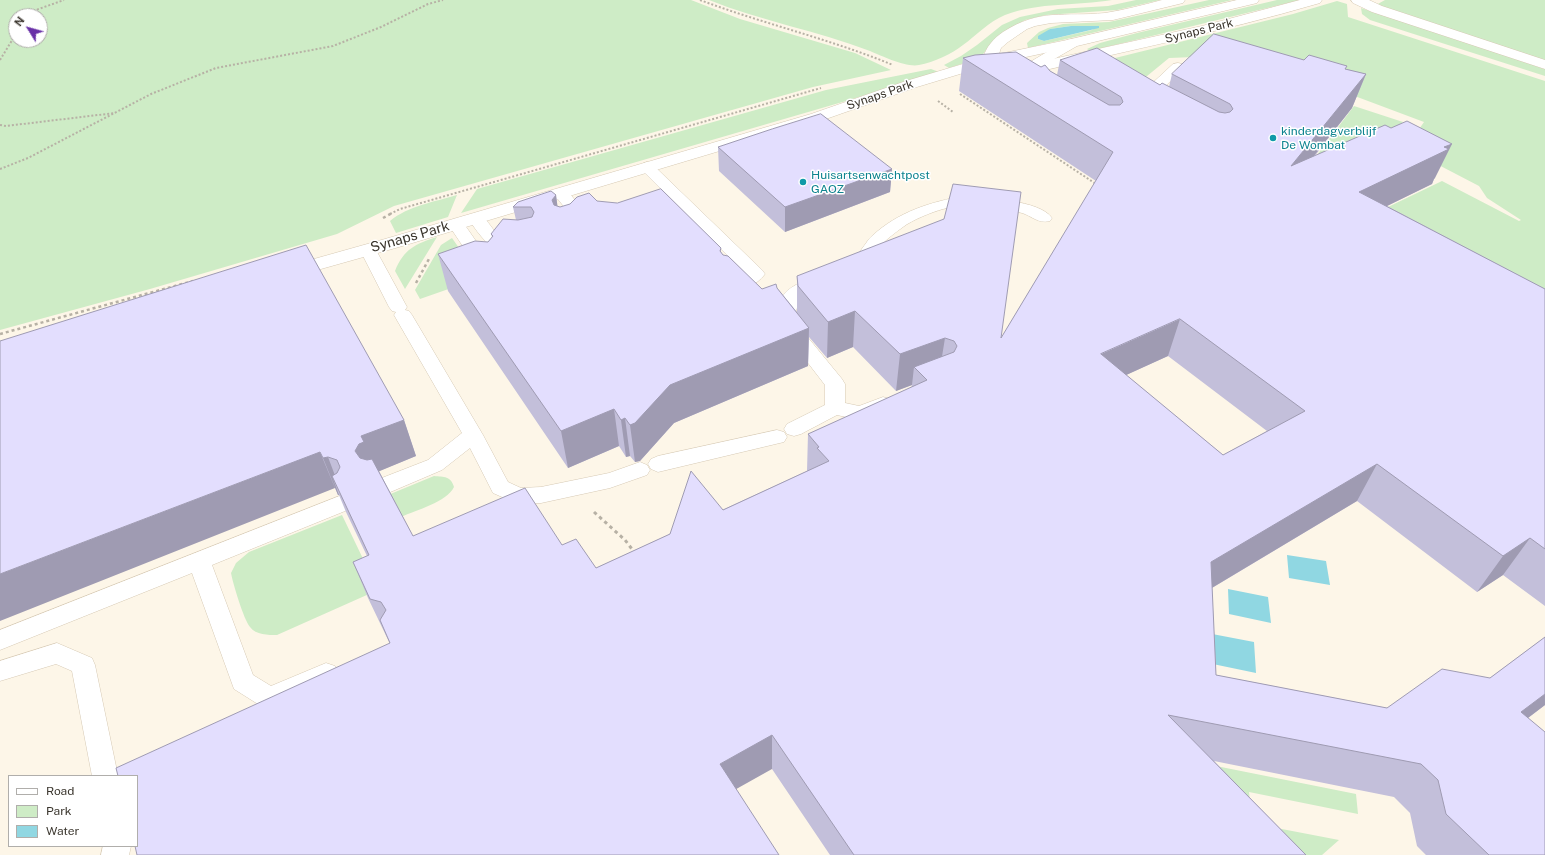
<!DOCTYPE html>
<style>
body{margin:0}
#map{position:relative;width:1545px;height:855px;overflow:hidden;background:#fdf6e8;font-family:"Public Sans",sans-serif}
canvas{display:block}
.legend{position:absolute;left:8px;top:775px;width:130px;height:72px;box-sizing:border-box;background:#fff;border:1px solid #b0aeab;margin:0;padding:5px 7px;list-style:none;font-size:12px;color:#3a352d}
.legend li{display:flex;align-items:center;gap:8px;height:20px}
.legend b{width:20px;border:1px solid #b0aeab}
.north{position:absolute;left:8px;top:8px;width:40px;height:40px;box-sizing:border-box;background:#fff;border:1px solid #b0aeab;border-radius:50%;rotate:307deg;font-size:11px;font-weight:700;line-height:16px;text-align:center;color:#3a352d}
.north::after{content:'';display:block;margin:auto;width:14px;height:18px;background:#6931a7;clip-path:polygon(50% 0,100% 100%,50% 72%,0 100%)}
</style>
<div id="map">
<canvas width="1545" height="855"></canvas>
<ul class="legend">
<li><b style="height:5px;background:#fff"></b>Road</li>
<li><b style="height:11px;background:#ceecc6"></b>Park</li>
<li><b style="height:11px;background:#90d7e2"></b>Water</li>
</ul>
<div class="north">N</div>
</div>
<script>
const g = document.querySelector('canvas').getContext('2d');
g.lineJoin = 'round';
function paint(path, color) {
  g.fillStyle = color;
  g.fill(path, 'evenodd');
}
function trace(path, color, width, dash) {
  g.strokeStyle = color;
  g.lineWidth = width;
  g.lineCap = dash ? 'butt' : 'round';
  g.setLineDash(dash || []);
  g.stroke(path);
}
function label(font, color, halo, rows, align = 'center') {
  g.font = font + ' "Public Sans",sans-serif';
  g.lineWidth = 3;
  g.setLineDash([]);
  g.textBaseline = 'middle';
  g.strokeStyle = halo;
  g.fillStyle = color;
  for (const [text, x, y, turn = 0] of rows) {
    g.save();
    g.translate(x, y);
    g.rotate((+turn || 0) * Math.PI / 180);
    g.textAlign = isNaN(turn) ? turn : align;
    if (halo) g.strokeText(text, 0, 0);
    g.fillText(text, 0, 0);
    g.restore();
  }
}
paint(new Path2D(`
 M0 0H691L740 19 855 53 891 70 813 87 394 206 337 234 150 289 0 330ZM16 16H40V40H16Z
 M709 0H1112C1076 6 1040 2 1005 15 988 22 977 35 963 45 952 54 934 62 919 65 907 68 882 56 870 51 818 31 761 21 709 0Z
 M1136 0H1160L1117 10 1046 15 1025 20 995 39 983 54 974 60 949 68 944 65 961 56 977 45 1002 25 1020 17 1058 9 1108 6Z
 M1209 0H1232L1028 48 1027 43 1039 32 1048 28 1063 24 1109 22ZM1071 26H1099L1092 30 1044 41 1038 39 1050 29Z
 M1277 0H1300L1090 51 1087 49 1100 43 1137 33Z
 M1385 0H1545V61L1376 5Z
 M1337 1 1347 4 1348 17 1545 81V295L1388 207 1442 181 1519 221 1521 220 1487 198 1479 186 1406 148 1424 122 1288 71 1194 57 1169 58 1141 81 1111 59 1293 14Z
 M1361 8 1545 69V76L1370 20 1362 14Z
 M931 69 939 72 846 101 461 213 477 189 826 90Z
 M1354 106 1403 122 1374 156 1305 171Z
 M457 195 448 217 396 233 390 221C408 206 434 202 457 195Z
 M437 237 405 289 395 271C404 249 415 244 437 237Z
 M452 238 480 278 420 299 415 290 441 245Z
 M434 476C444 477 451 476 454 487 447 502 416 510 401 517L388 495Z
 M342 515 378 590 277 635C268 635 256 635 250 627 244 620 233 584 231 573L236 563 249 552Z
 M1181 759 1356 794 1358 814 1249 792 1251 812 1261 825 1339 840 1322 855H1261Z`), '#ceecc6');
paint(new Path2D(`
 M1071 26H1099V28L1044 41 1038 39V36L1050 29Z
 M1287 555 1326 561 1330 585 1289 578Z
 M1228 589 1268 597 1271 623 1229 614Z
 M1207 633 1254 642 1256 673 1208 663Z`), '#90d7e2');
const service = new Path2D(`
 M1237 0H1259L1257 3 1077 46 1037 69 1042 82 1040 85 1035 86 1030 85 1023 68 1025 65 1067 40Z
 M1178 63 1183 64 1185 67 1155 96 1150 97 1130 96 1128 93 1130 90 1146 89 1173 64Z
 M647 162 652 164 762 270 765 274C757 285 739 294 726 291L723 287 726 283 746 274 639 167 642 164Z
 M561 188 567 190 585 213 584 228 582 231 576 233 570 231 568 228 569 213 553 193 555 190Z
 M964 196C985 198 1040 200 1052 218L1050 221C1038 224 1032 216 1022 213 1000 207 965 203 943 209 932 212 912 220 903 227 896 232 888 238 882 244 872 256 863 273 844 269L841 265C845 259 851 259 856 255 863 250 866 241 872 236 898 212 930 202 964 196Z
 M476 213C486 216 491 228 498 235 505 241 518 243 522 250L520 254C496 260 479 235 468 218L470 215Z
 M456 219 462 221 490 261 493 265 490 269 484 270 478 269 448 224 450 221Z
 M368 245 374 246 376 250 407 307 405 310 409 311 412 315 483 435 508 482 521 488 541 487 609 473 640 462 647 465 650 470 647 475 610 488 541 503 518 504 493 493 470 448 442 470 388 493 381 495 374 493 370 487 374 481 428 460 462 433 394 315 396 312 392 311 389 307 360 250 362 246Z
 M821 274 827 275 830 279 827 283C807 295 794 296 796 323L842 379 845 384V403L859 406 883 397 890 399 893 404 890 409 860 420 837 415 801 434 794 436 787 434 784 429 787 424 825 405V385L781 328C774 318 777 301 785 293 791 286 812 276 821 274Z
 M777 430 784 432 787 437 784 442 658 472 651 469 648 464 651 459 658 456Z
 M342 495 350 497 353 503 350 509 212 565 253 675 271 686 326 663 335 666 338 673 335 680 270 709 261 706 234 689 192 573 0 650V630Z
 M57 643 92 658 95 665 118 776H92L72 671 56 664 0 681V661Z
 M103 846H131L129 855H101Z`);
const minor = new Path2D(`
 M1162 0H1185L1183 3 1113 20 1051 23 1035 26 1027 29 1008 42 1001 48 999 54 1072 39 1077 40 1079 43 1077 46 998 63 999 68 996 71 991 73 986 71 983 67 917 87 823 120 399 247 289 278 282 276 280 272 282 268 385 239 811 114 906 81 983 58C986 47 994 38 1003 32 1040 8 1065 17 1105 13 1124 10 1143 5 1162 0Z
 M1300 0H1322L1320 3C1218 33 1115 53 1012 78L1007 76 1004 73 1007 70 1012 68 1202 26Z
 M1351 0H1369L1382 6 1545 60V69L1372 12 1353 3Z`);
trace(service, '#d6c9b4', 1);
trace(minor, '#d6c9b4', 1);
trace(new Path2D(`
 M700 0C764 24 830 39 893 65
 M27 16 33 11 64 0
 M0 60 11 42 16 24
 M960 94 1096 184
 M938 101 953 112
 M0 125 6 126 115 113
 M0 169 28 158 151 94 216 68 333 46 381 27 428 4 443 0
 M390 214 400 209 821 88`), '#b7b1a5', 2, [2, 2]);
trace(new Path2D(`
 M383 218 392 213
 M416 283 430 257
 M0 334 193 281`), '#b7b1a5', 2.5, [3, 3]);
trace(new Path2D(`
 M594 512 625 540 635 553`), '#b7b1a5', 3, [3.5, 3.5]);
paint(service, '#fff');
paint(minor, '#fff');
paint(new Path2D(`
 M963 58 1041 67 1050 71 1057 75 1060 60 1160 85 1169 87 1172 74 1304 60 1346 69 1366 74 1352 108 1314 157 1435 178 1434 179 1432 184 1387 206 1545 289V606L1503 575 1477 592 1357 501 1212 588 1216 675 1387 708 1490 678 1545 637V705L1528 718 1545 855H1426L1417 846 1410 813 1394 797 1214 761 1306 855H830L772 769 390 644 368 598 353 562 367 556 346 512 339 495H338L335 488 0 341 404 420 416 456 379 471 413 536 562 545 596 568 807 471 808 434 911 388 912 385 896 391 853 347 827 358 809 337 808 366 674 423 640 461 635 462 630 456 626 457 619 446 568 468 448 291 438 254 488 242 492 237 491 234 516 220 513 207 556 195 557 206 560 207 597 201 721 248V252L723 255 762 289 777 288 797 312V276L1001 338 1096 181 959 91ZM1168 356 1267 431 1223 455 1126 375Z
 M718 147 892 169 890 192 785 232 719 171Z`), '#c3bfda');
paint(new Path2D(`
 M1366 74 1352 108 1278 201 1291 166Z
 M1452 144 1435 178 1434 179 1432 184 1344 227 1359 192 1444 147Z
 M892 169 890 192 785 232V207Z
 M556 195 561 232 552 200Z
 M855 311 853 347 827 358 828 322Z
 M1180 319 1168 356 1091 391 1101 354Z
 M809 328 808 366 674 423 640 461 635 462 630 425 670 385Z
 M945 338 939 375 914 367 912 385 896 391 900 354Z
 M614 409 619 446 568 468 561 431Z
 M625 418 630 456 626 457 621 420Z
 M404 420 416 456 375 473 373 480 355 451 361 436Z
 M320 452 335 488 0 621V574Z
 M328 457 342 494 332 476 339 495H338L323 458Z
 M1377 464 1357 501 1195 598 1211 562Z
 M1530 538 1503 575 1477 592 1503 556Z
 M1545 694V705L1491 746 1521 712Z
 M772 735V769L722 797 720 764Z`), '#9f9bb2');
const building = new Path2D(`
 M1214 34 1304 60 1309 55 1347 66 1345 69 1366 74 1291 166 1385 125 1391 128 1407 121 1452 144 1444 147 1449 149 1359 192 1545 289V549L1530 538 1503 556 1377 464 1211 562 1216 675 1387 708 1442 669 1490 678 1545 637V694L1521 712 1545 732V855H1489L1446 814 1438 780 1421 764 1168 715 1306 855H854L772 735 720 764 779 855H137L135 846H137V776H118L116 768 390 643 380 620 386 610 381 602 370 599 353 562 369 555 332 476 337 473 340 467 337 460 328 457 323 458 320 452 0 574V341L306 245 404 420 361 436 364 442 359 444 355 451 360 458 367 460 372 459 413 536 525 488 562 545 576 539 596 568 670 534 691 471 723 510 829 461 817 448 819 447 808 434 927 380 914 367 954 352 957 346 954 341 945 338 900 354 855 311 828 322 798 286 797 276 944 219 953 184 1021 192 1001 338 1113 152 963 58 975 55 1016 52 1041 67 1045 65 1050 71 1109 105H1120L1123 102 1121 97 1060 60 1097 48 1160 85 1162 83 1219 112 1225 113 1230 112 1233 109 1230 104 1172 74ZM1180 319 1305 411 1223 455 1101 354Z
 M821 114 892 169 785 207 718 147 772 129Z
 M661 189 721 248 720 251 723 255 728 256 762 289 776 284 777 288 809 328 670 385 635 423 630 425 625 418 621 420 614 409 561 431 438 254 475 241 488 242 493 236 491 234 503 219 518 220 532 217 534 212 531 207H513L518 202 551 191 556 195 552 200 554 205 560 207 570 204 577 197 589 193 597 201 617 203Z`);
paint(building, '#e3defe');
trace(building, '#9f9bb2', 1);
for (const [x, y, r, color] of [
 [1273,138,4,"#0f9aa8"],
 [803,182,4,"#0f9aa8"]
]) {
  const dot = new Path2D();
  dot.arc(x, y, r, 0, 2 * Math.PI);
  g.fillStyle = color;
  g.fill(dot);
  trace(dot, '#fff', 1.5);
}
label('12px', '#3a352d', '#fff', [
 ["Synaps Park",1199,31,-14],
 ["Synaps Park",880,95,-19]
]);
label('12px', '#0d838f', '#fff', [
 ["kinderdagverblijf",1281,131],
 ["De Wombat",1281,145],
 ["Huisartsenwachtpost",811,175],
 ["GAOZ",811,189]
], 'left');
label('14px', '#3a352d', '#fff', [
 ["Synaps Park",410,237,-16]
]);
</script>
